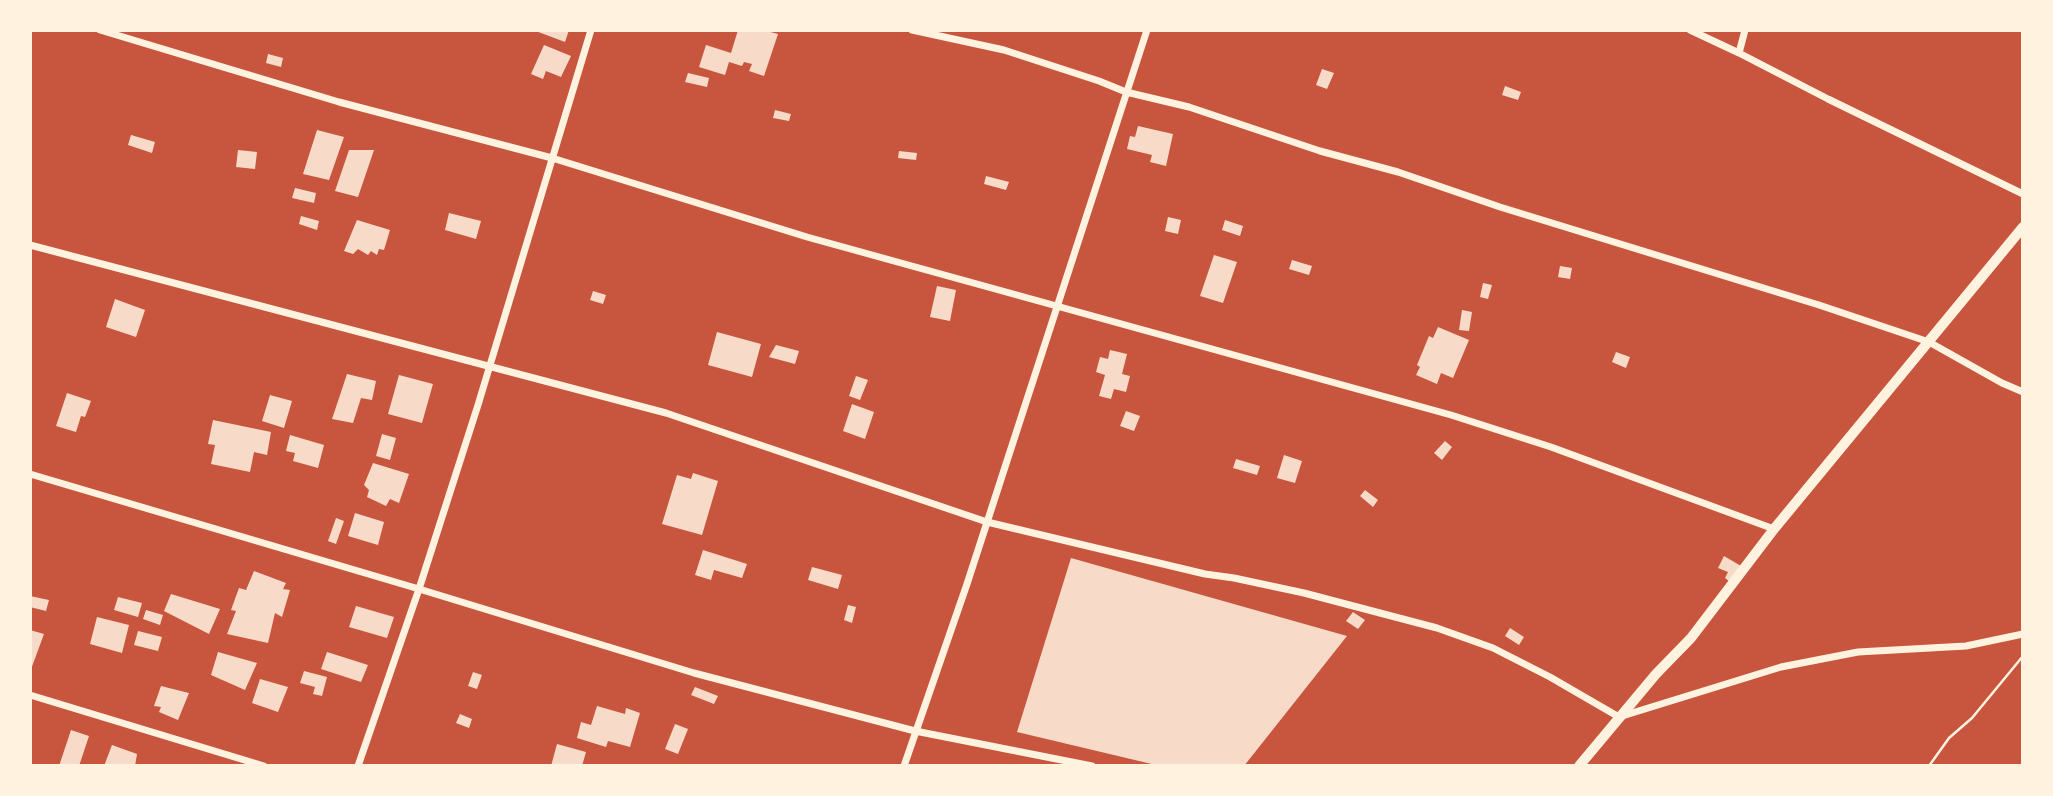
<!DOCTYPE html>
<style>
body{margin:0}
#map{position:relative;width:2053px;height:796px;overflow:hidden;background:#c8553d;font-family:Poppins,sans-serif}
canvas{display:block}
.frame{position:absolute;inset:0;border:32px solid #fff3e0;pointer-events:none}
</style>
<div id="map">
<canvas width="2053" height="796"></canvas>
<div class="frame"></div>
</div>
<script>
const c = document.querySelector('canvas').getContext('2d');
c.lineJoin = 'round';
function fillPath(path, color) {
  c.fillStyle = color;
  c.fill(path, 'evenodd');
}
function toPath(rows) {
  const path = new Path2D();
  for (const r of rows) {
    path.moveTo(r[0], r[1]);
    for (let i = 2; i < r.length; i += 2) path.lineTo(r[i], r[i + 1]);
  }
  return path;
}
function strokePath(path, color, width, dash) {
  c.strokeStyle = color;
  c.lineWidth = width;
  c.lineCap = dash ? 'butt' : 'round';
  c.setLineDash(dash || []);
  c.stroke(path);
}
const building = toPath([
 [533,30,569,30,565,42],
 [738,30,763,30,778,34,764,76,749,71,752,64,744,62,742,66,729,62,725,75,699,67,706,45,731,53],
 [544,45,571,56,561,77,546,71,543,79,531,74],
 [268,54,283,58,281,67,266,63],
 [1322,69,1334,73,1327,89,1316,85],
 [688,73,709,78,707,87,685,82],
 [1505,86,1521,92,1518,100,1502,95],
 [775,110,791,114,789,121,773,118],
 [1138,126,1173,134,1166,166,1150,162,1152,155,1127,149,1130,136,1135,137],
 [317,130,344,137,329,180,303,174],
 [131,135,155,142,152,153,128,145],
 [238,150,257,152,255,169,236,167],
 [349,150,374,150,358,197,335,191],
 [899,151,917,153,916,160,898,158],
 [986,176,1009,182,1006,190,984,184],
 [295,188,316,193,314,203,292,198],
 [449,213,481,221,476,239,445,230],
 [301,216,319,221,317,230,299,224],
 [1168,217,1181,220,1178,234,1165,231],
 [357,220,390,230,384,250,379,249,377,255,371,251,368,255,358,249,353,254,344,251],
 [1225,220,1243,226,1240,236,1222,230],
 [1214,255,1237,262,1223,303,1200,296],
 [1292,260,1312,266,1309,275,1289,269],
 [1560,266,1572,268,1570,279,1558,277],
 [1483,283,1492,285,1488,299,1480,297],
 [937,286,956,290,950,321,930,317],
 [593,291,606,295,603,304,590,300],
 [115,299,145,310,136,337,106,327],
 [1462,310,1472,312,1469,331,1459,330],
 [1438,327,1469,340,1453,378,1441,373,1437,384,1416,375,1420,367,1417,365,1429,336,1433,338],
 [717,332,761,344,752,377,708,365],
 [776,345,799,351,795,364,769,357],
 [1110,350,1127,354,1122,374,1130,376,1126,392,1114,389,1111,399,1099,396,1105,375,1096,372,1100,357,1108,359],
 [1616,352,1630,357,1626,368,1612,362],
 [347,374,376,381,372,400,361,398,353,423,332,419],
 [399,375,433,384,422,423,388,414],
 [856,376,868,380,860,400,849,396],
 [67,393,91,401,85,417,81,416,76,432,56,426],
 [270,395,292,401,284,428,262,421],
 [852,404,874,412,865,439,843,431],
 [1126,411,1140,416,1134,431,1120,426],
 [213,420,271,432,267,455,254,452,250,472,211,464,215,445,208,444],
 [382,434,396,438,390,460,376,456],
 [290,435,324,445,318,468,293,461,295,453,286,451],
 [1445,441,1452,447,1442,460,1434,453],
 [1284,455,1302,461,1295,483,1277,478],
 [1236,459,1260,466,1257,475,1233,468],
 [373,463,409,474,399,503,390,499,386,506,367,497,369,490,364,485],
 [693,473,718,481,702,535,662,524,677,475,691,479],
 [1365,490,1378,500,1373,507,1360,496],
 [355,513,384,522,378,545,348,536],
 [336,518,344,521,336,544,328,541],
 [703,550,747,564,742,578,714,570,711,580,695,575],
 [1724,556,1741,566,1730,582,1725,578,1728,572,1718,568],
 [1071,558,1347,636,1244,766,1160,766,1017,732],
 [812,567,842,575,838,589,808,580],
 [254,571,286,583,283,589,290,590,282,617,275,613,268,643,227,634,236,611,231,610,239,588,246,590],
 [171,594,220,609,209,634,164,611],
 [30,596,49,600,46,611,30,607],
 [118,597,142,603,138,617,114,610],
 [848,605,856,607,852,623,844,620],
 [356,606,394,617,387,638,349,627],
 [146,610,163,615,160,625,143,619],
 [1353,612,1365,620,1358,629,1346,621],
 [97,617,129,625,122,653,90,644],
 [1510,628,1524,637,1519,645,1505,636],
 [30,630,44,634,30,672],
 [138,631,162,637,158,651,134,645],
 [218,652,257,663,245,690,211,675],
 [327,652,368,665,361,682,321,669],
 [304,671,327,677,322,696,313,694,315,687,300,683],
 [473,672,482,675,477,689,468,686],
 [260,679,288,687,278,712,252,703],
 [161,686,189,693,178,720,159,712,161,707,154,706],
 [695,687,718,696,714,704,691,695],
 [597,706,625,714,626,708,640,713,630,747,608,741,606,747,577,738,581,722,591,725],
 [460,714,472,719,469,728,456,723],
 [675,724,688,729,678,754,665,749],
 [71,730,89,736,79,766,59,766],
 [557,744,586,752,582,766,551,766],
 [112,745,137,754,135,766,104,766]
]);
const path = toPath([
 [1929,766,1949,738,1972,718,2023,656]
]);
const minor = toPath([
 [100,30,339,102,552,158,807,237,1451,415,1551,447,1774,529],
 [912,30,1004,50,1099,81,1126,92,1189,107,1320,151,1398,172,1500,207,1819,305,1929,342,2002,383,2023,392],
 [1690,30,1739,53,1828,99,2023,194],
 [1739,53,1745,30],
 [30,245,666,413,987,522,1205,574,1234,578,1304,593,1437,628,1493,648,1550,677,1619,717,1781,667,1858,652,1966,646,2023,634],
 [30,474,419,589,694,673,915,731,1092,766],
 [30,695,264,766],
 [358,766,419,589,478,405,591,30],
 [904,766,967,584,1147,30]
]);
const tertiary = toPath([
 [1579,766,1656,674,1691,638,1774,529,2023,227]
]);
fillPath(building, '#f7dbc8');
strokePath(path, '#fff3e0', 2.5);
strokePath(minor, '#fff3e0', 7);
strokePath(tertiary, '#fff3e0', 10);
</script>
